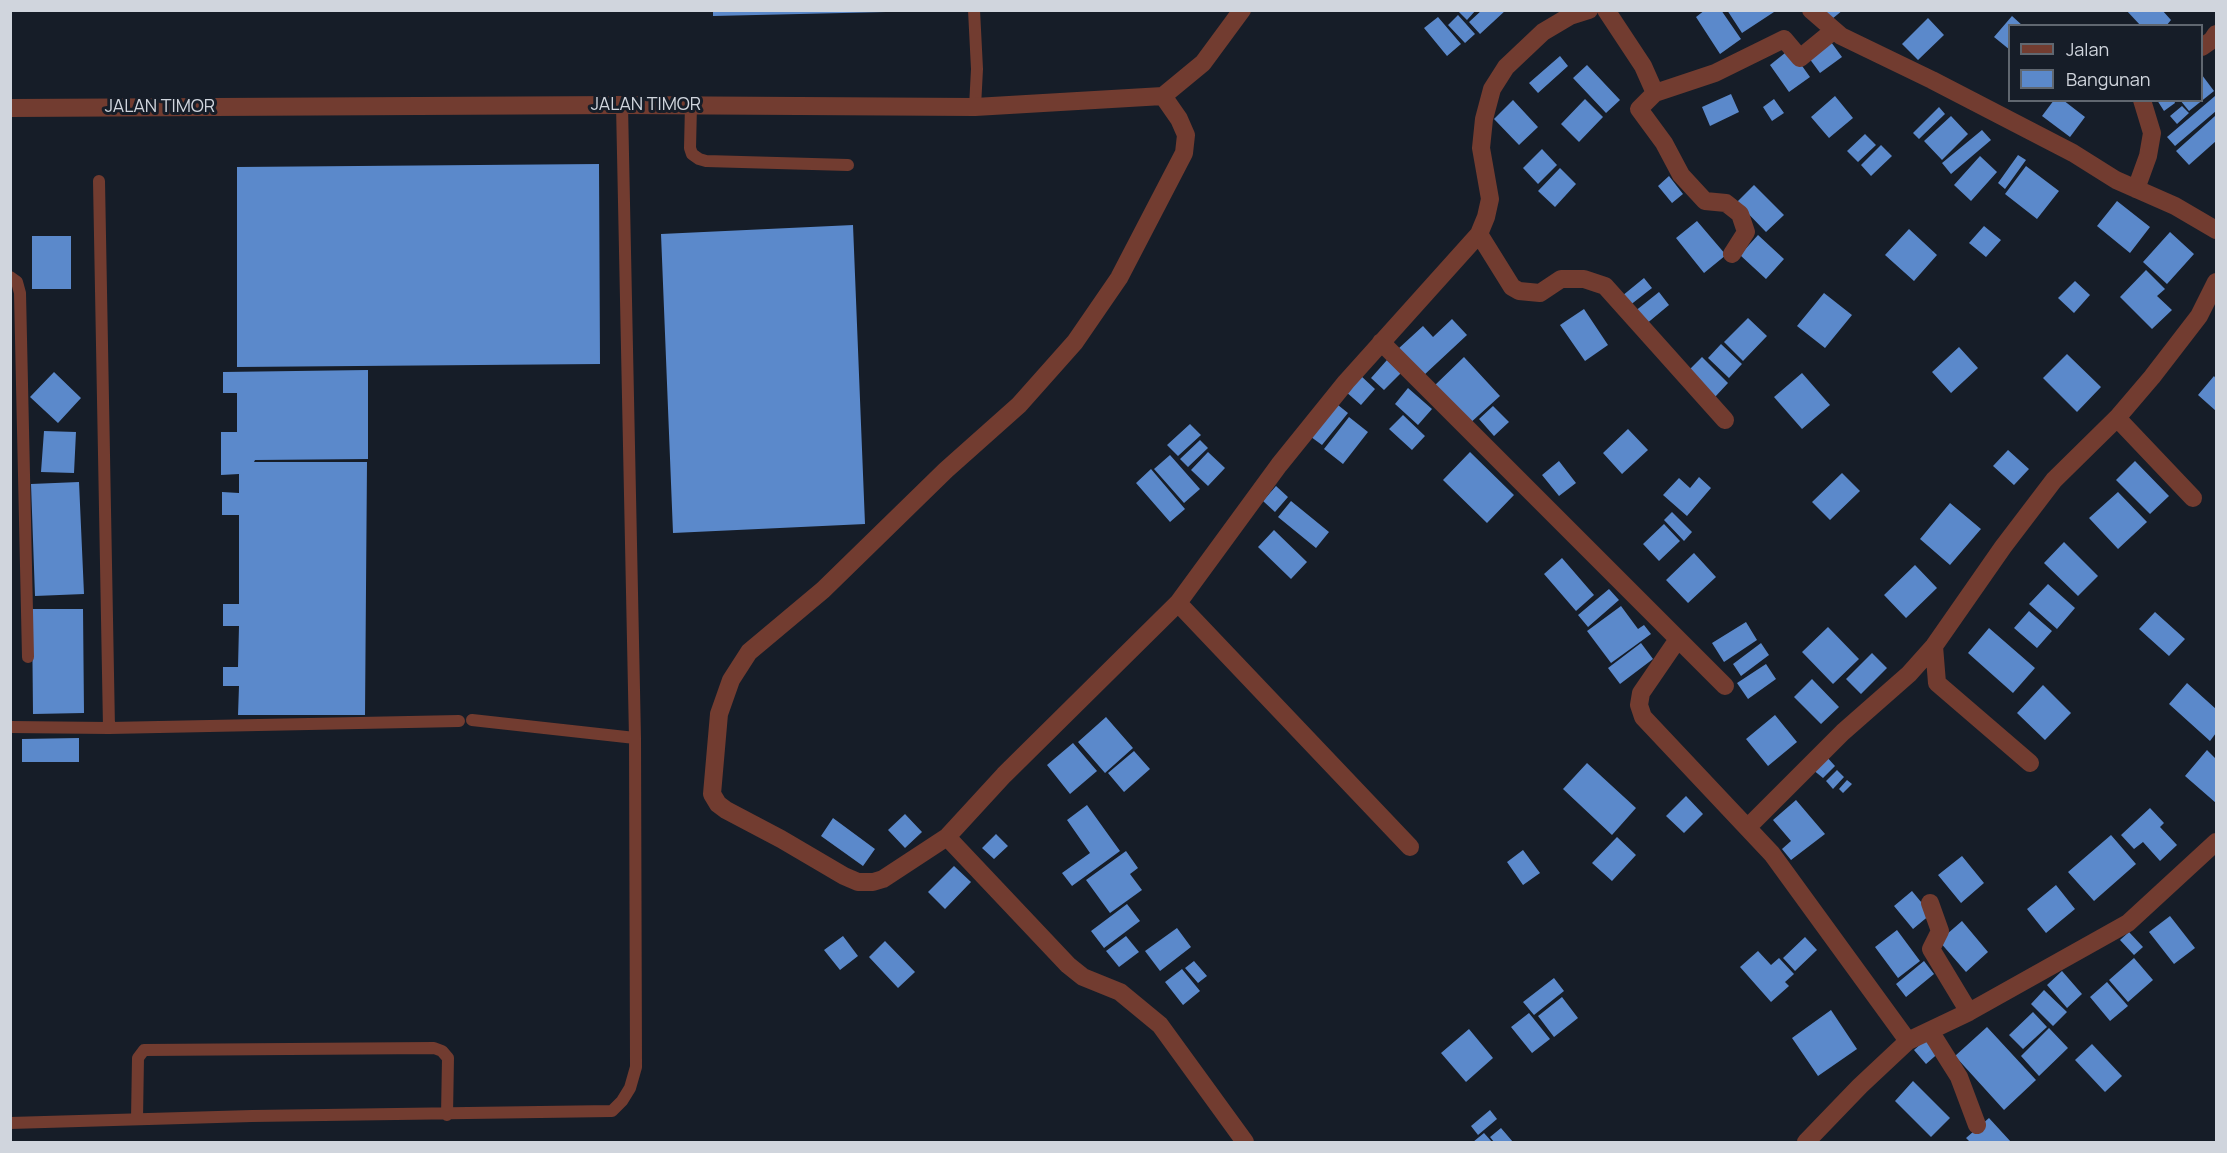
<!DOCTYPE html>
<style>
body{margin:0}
#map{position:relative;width:2227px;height:1153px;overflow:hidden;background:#161d28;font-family:Manrope,sans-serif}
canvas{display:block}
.frame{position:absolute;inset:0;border:12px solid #d0d5dd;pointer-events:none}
.legend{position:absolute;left:2008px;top:24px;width:195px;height:78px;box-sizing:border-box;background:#161d28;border:2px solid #606770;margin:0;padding:8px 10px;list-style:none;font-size:18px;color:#d0d5dd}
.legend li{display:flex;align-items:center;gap:12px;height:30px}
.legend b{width:30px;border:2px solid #606770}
</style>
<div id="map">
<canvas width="2227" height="1153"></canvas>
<div class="frame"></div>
<ul class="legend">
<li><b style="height:8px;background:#723c30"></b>Jalan</li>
<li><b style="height:16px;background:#5b89cb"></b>Bangunan</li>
</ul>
</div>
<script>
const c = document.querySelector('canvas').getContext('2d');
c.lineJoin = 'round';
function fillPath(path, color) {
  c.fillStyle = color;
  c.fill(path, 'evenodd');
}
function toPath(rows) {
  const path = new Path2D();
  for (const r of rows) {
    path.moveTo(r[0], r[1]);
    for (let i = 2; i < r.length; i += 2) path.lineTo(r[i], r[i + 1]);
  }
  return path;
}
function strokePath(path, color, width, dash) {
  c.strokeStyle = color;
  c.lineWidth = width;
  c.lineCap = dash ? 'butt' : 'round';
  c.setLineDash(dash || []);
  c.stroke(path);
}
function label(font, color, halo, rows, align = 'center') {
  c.font = font + ' Manrope,sans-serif';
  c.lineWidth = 6;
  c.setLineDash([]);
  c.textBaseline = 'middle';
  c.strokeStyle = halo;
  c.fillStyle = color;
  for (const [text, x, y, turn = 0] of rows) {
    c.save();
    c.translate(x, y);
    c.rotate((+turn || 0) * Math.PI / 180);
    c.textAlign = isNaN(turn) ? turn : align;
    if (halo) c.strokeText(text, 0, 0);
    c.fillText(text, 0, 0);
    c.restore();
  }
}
const building = toPath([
 [713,10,886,10,886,12,713,16],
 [1457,10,1476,10,1467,20],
 [1482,10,1506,10,1480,34,1469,22],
 [1705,10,1721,10,1741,39,1720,54,1696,17],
 [1727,10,1773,10,1774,12,1742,33],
 [1825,10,1843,10,1832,19],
 [2126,10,2162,10,2171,20,2166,26,2141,26],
 [1458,15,1475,34,1465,43,1448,25],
 [2012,16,2023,26,2010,26,2010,50,1994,37],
 [1438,17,1461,44,1447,56,1424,28],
 [1928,18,1944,35,1918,60,1902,44],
 [1831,42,1842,57,1820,73,1809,58],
 [1790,49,1810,77,1789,92,1770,65],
 [1560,56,1568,66,1538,93,1529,83],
 [1587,65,1620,100,1606,113,1573,78],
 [2202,75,2214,91,2189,111,2180,100,2202,100],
 [1731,94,1739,112,1710,126,1702,107],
 [1835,96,1853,118,1829,138,1811,117],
 [2215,96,2216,111,2175,146,2167,137],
 [1585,99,1603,117,1579,142,1561,124],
 [1774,99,1784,113,1772,121,1763,107],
 [1513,100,1538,127,1519,145,1494,119],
 [2054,100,2063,100,2085,117,2070,137,2042,116],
 [2157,100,2174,100,2175,103,2164,111],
 [2182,106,2189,113,2177,124,2170,116],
 [1939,107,1945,114,1919,139,1913,133],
 [1951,116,1968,134,1942,160,1924,141],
 [2215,116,2216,141,2189,165,2176,151],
 [1982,130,1991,140,1951,174,1942,163],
 [1865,134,1876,145,1858,162,1847,151],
 [1881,145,1892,156,1871,176,1861,165],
 [1542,149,1557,165,1538,184,1523,168],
 [2018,155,2026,160,2005,189,1998,183],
 [1980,156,1997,172,1971,201,1954,185],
 [599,164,600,364,237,367,237,167],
 [2026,166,2059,191,2037,219,2005,194],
 [1560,168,1576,184,1555,207,1538,191],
 [1669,176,1683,194,1672,203,1658,186],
 [1754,185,1784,215,1766,232,1737,202],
 [2117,201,2150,227,2130,253,2097,226],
 [1697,221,1726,255,1704,273,1676,238],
 [853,225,865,524,673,533,661,234],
 [1984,226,2001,240,1986,257,1969,243],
 [1909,229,1937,255,1914,281,1885,255],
 [2170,232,2194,254,2167,284,2143,262],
 [1758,235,1784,259,1766,279,1740,255],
 [32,236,71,236,71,289,32,289],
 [2146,270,2165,289,2157,296,2172,310,2152,329,2120,297],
 [1644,278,1652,288,1629,306,1622,296],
 [2075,281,2090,295,2074,313,2058,298],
 [1659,292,1669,305,1645,325,1634,312],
 [1824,293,1852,315,1825,348,1797,326],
 [1584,309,1608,345,1585,361,1560,325],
 [1748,318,1767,336,1743,361,1724,342],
 [1452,319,1467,335,1423,376,1398,349,1423,326,1433,337],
 [1721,344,1742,364,1729,378,1708,358],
 [1959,347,1978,368,1951,393,1932,372],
 [2067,354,2101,387,2077,412,2043,378],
 [1464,357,1500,396,1468,425,1433,387],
 [1702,357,1728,383,1715,397,1688,371],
 [1387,360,1401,373,1384,390,1371,378],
 [368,370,368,459,255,460,254,462,367,462,365,715,238,715,239,686,223,686,223,667,238,667,239,626,223,626,223,604,239,604,239,515,222,515,222,492,239,493,239,474,221,475,221,432,237,432,237,393,223,393,223,372],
 [54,372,81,398,58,423,30,397],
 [1802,373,1830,405,1802,429,1774,397],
 [1360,375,1375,389,1361,405,1345,391],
 [2214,376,2216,379,2216,411,2198,395],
 [1408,388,1432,409,1418,425,1395,404],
 [1333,401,1348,413,1322,445,1307,434],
 [1493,406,1509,422,1494,436,1479,419],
 [1403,415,1425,436,1412,450,1389,429],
 [1349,417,1368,432,1343,464,1324,449],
 [1190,424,1201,435,1178,456,1167,445],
 [1628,429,1648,450,1622,474,1603,453],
 [44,431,76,432,74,473,41,472],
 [1200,440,1208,448,1188,467,1180,459],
 [2008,450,2029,469,2014,485,1993,466],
 [1208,452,1225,468,1208,486,1191,470],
 [1470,452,1514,495,1487,523,1443,480],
 [1170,455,1200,489,1184,503,1154,469],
 [1559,461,1576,483,1559,496,1542,475],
 [2135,461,2169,496,2150,514,2116,480],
 [1151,469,1185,509,1170,522,1136,483],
 [1842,473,1860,491,1830,520,1812,502],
 [1699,477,1711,488,1687,516,1663,495,1679,478,1690,488],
 [79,482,84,594,35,596,31,484],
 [1276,486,1288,497,1275,512,1263,501],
 [2118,492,2147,522,2118,549,2089,518],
 [1291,501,1329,532,1316,548,1278,517],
 [1950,503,1981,529,1950,565,1920,539],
 [1672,512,1692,532,1684,541,1664,520],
 [1664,524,1680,541,1659,561,1643,544],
 [1274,530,1307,562,1291,579,1258,547],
 [2064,542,2098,576,2078,596,2044,563],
 [1694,553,1716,577,1688,603,1666,580],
 [1562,558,1594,595,1576,611,1544,574],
 [1915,565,1937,588,1906,618,1884,595],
 [2048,584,2075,608,2057,629,2029,604],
 [1609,589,1619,600,1588,627,1578,615],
 [1621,606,1638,629,1644,625,1651,634,1611,663,1587,631],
 [32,609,83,609,84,713,33,714],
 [2029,611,2052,631,2037,648,2014,628],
 [2155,612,2185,639,2169,656,2139,629],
 [1746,622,1757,640,1724,662,1712,643],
 [1828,627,1859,659,1833,684,1802,652],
 [1989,628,2035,668,2013,693,1968,653],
 [1641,643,1653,659,1620,684,1608,668],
 [1761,643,1769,655,1741,676,1733,664],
 [1872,653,1887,668,1861,694,1846,679],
 [1766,664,1776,679,1748,699,1737,683],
 [1812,679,1839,707,1821,724,1794,697],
 [2187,683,2216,709,2216,733,2210,741,2169,704],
 [2043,685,2071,713,2045,740,2017,713],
 [1775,715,1797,742,1768,766,1746,739],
 [1106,717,1133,748,1105,773,1078,742],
 [79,738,79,762,22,762,22,739],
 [1073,743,1097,771,1070,794,1047,765],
 [2207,750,2216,759,2216,803,2185,776],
 [1134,751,1150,769,1124,792,1108,773],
 [1825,755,1835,766,1823,778,1812,769],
 [1587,763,1636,808,1612,835,1563,789],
 [1837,770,1844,777,1833,789,1826,781],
 [1847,780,1852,784,1843,793,1839,789],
 [1686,796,1703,814,1684,833,1666,816],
 [1796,800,1825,834,1791,860,1782,849,1791,841,1773,820],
 [1087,805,1120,851,1072,886,1062,873,1090,853,1067,820],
 [2150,808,2164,823,2160,827,2177,845,2160,861,2143,842,2134,849,2121,835],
 [905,814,922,832,905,848,888,830],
 [833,818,875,849,863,866,821,836],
 [996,834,1008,846,994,859,982,848],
 [2111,835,2136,864,2094,901,2068,872],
 [1617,837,1636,855,1612,881,1592,863],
 [1523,850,1540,873,1523,885,1507,862],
 [1126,851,1138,868,1130,874,1142,890,1110,913,1086,880],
 [1962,856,1984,883,1961,903,1938,875],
 [954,866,971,882,945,909,928,892],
 [2056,885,2075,909,2046,933,2027,909],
 [1912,891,1931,914,1913,929,1894,906],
 [1127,904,1140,921,1104,948,1091,931],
 [2170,916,2195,948,2174,964,2149,932],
 [1962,921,1988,952,1966,972,1939,941],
 [1177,928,1191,947,1160,971,1145,951],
 [1897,930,1920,961,1898,978,1875,947],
 [2129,932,2143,947,2134,955,2120,940],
 [843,936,858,956,840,970,824,950],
 [1126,936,1139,952,1119,967,1106,951],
 [1805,937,1817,950,1795,971,1783,958],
 [885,941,915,972,898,988,869,957],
 [1758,951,1771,965,1779,958,1794,974,1785,982,1789,986,1771,1002,1740,967],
 [2134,958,2153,980,2128,1002,2109,980],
 [1194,961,1207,976,1198,983,1185,968],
 [1924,961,1934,974,1906,997,1896,984],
 [1182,969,1200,991,1183,1005,1165,982],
 [2062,971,2082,994,2067,1008,2047,985],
 [1554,978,1564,991,1534,1015,1523,1002],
 [2107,982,2128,1006,2110,1021,2090,997],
 [2044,990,2067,1012,2053,1026,2031,1004],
 [1562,997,1578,1018,1554,1037,1538,1016],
 [1831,1010,1857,1049,1818,1076,1792,1038],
 [2033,1012,2047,1027,2023,1049,2009,1035],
 [1529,1013,1550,1039,1532,1053,1511,1027],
 [1987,1027,2036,1080,2004,1110,1955,1056],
 [2049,1028,2068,1048,2039,1076,2021,1056],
 [1469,1029,1493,1058,1466,1082,1441,1053],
 [1930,1036,1942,1050,1926,1064,1914,1050],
 [2092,1044,2122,1076,2105,1092,2075,1060],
 [1913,1081,1950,1118,1931,1137,1895,1101],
 [1490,1110,1497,1119,1478,1135,1471,1126],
 [1989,1118,2011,1142,1970,1142,1966,1138],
 [1501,1128,1513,1142,1494,1142,1490,1137],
 [1484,1133,1492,1142,1473,1142]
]);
const lane = toPath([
 [974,10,977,69,975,107],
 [691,105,690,148,692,154,699,159,706,161,848,165],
 [99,181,109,728],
 [10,277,17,282,20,293,28,657],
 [472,720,635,738],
 [10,727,109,728,459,721],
 [137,1119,138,1058,144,1050,434,1048,442,1051,448,1058,447,1115],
 [10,1123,252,1116,612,1111,622,1101,630,1088,636,1067,635,738,622,105]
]);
const street = toPath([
 [1606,10,1643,66,1655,93,1639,109,1664,143,1681,175,1705,201,1726,203,1740,214,1746,232,1732,254],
 [1811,10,1841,36,1932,80,2073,153,2116,180,2175,206,2216,230],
 [2202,47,2212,40,2216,34],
 [1655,93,1715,73,1784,39,1800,58,1833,31],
 [1163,96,1179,119,1186,135,1184,153,1119,278,1075,342,1019,405,946,470,823,590,749,652,731,680,719,714,712,794,718,804,726,810,781,839,844,876,858,882,873,882,883,879,947,837,1004,775,1178,603,1279,465,1346,382,1479,234,1486,217,1490,199,1481,148,1484,119,1492,89,1506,67,1543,32,1570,16,1589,10],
 [10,108,622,105,975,107,1163,96,1203,63,1242,10],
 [2136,189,2148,156,2152,133,2142,100],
 [1479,234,1512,287,1519,291,1540,293,1561,279,1584,279,1605,286,1725,420],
 [1381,342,1725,686],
 [2117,418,2193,498],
 [1178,603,1410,847],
 [1678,639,1641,693,1639,705,1643,717,1772,854,1908,1041],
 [1934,646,1937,683,2030,763],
 [1748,827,1843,732,1909,674,1934,646,2003,547,2054,480,2117,418,2152,377,2199,316,2216,282],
 [947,837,1068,965,1083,977,1120,992,1160,1025,1245,1142],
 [1930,903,1940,931,1931,949,1969,1012],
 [1930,1031,1959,1077,1977,1125],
 [1806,1142,1860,1086,1908,1041,1969,1012,2128,923,2216,842]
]);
const streetNames = [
 ["JALAN TIMOR",646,105],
 ["JALAN TIMOR",160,107]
];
fillPath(building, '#5b89cb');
strokePath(lane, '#723c30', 12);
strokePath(street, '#723c30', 18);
label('18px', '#d0d5dd', '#161d28', streetNames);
</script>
